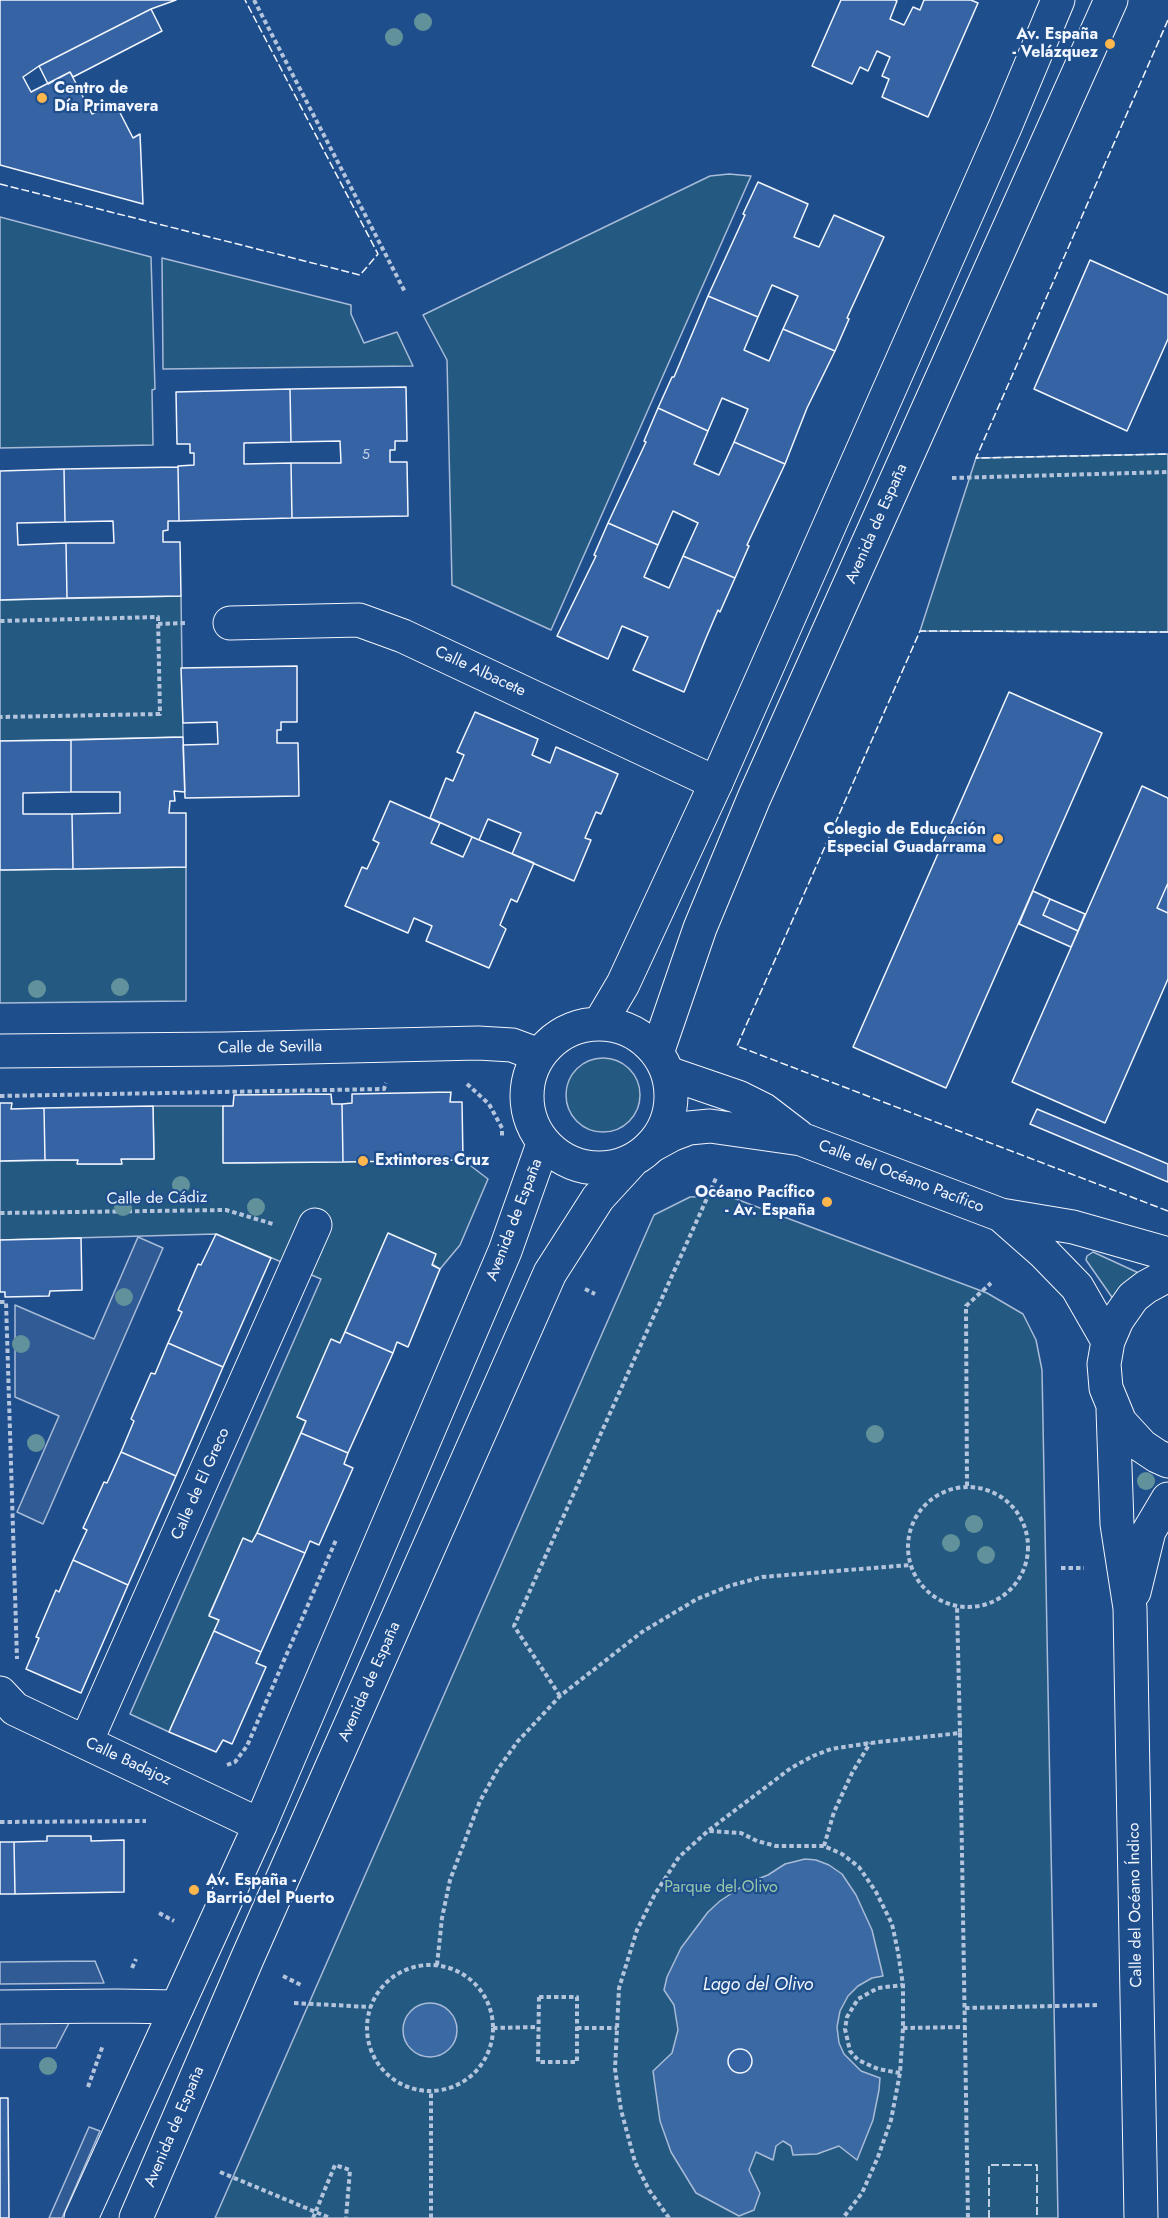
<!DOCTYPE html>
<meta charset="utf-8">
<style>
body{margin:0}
canvas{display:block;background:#1f4e8c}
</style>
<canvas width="1168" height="2218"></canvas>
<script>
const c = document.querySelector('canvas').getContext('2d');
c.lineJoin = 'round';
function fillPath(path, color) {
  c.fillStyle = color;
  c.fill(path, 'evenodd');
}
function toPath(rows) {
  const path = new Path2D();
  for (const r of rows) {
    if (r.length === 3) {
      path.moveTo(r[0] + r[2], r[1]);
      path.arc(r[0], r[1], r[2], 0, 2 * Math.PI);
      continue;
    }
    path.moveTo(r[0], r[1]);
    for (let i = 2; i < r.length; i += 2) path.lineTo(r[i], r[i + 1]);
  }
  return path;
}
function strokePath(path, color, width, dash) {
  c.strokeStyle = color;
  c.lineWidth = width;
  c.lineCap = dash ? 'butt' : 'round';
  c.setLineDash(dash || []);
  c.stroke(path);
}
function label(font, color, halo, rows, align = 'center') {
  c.font = font + ' Jost,sans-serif';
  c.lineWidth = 4.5;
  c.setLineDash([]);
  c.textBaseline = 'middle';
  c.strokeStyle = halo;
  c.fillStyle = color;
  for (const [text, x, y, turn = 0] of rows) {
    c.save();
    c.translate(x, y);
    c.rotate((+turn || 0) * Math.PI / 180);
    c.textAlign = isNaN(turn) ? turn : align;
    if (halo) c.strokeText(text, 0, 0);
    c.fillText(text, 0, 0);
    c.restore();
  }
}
const green = toPath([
 [729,174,751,176,551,630,452,585,447,360,423,315,710,176,729,174],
 [0,217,151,257,155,389,152,390,153,445,0,448,0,217],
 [162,258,351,305,351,314,364,343,397,332,413,366,163,369,162,258],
 [1168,454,1168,632,920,631,976,458,1168,454],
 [181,596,183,737,0,741,0,600,181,596],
 [186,867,186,1001,0,1003,0,870,186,867],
 [603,1095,37],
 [153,1106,223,1106,224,1163,463,1160,488,1179,460,1245,440,1269,388,1234,340,1343,297,1417,306,1421,257,1533,252,1542,243,1539,209,1615,219,1620,169,1732,130,1714,321,1279,216,1234,0,1240,0,1161,78,1160,78,1164,121,1164,121,1159,154,1159,153,1106],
 [728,1196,987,1293,1023,1314,1036,1340,1042,1370,1058,2218,215,2218,654,1215,690,1197,728,1196],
 [1093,1252,1143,1275,1116,1303,1086,1260,1087,1256,1093,1252]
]);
const parking = toPath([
 [138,1237,163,1248,43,1524,17,1512,59,1416,15,1397,15,1305,94,1339,138,1237],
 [95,1961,104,1983,0,1984,0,1962,95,1961],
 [71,2019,56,2048,0,2048,0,2020,71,2019],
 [89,2127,100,2131,62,2218,49,2218,89,2127]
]);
const water = toPath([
 [805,1859,816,1860,829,1865,842,1874,856,1895,872,1930,883,1976,872,1978,858,1986,848,1996,840,2011,837,2027,839,2043,844,2054,861,2071,880,2078,879,2090,873,2120,857,2160,839,2146,817,2154,793,2155,791,2146,783,2141,776,2146,773,2160,756,2152,749,2170,760,2193,754,2210,739,2216,696,2193,671,2152,660,2121,653,2071,672,2053,678,2030,674,2005,664,1990,667,1977,681,1948,708,1912,720,1901,747,1883,768,1875,785,1864,805,1859],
 [430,2030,27]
]);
const building = toPath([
 [0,0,176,0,151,9,39,66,23,77,31,92,70,72,92,114,115,103,133,138,140,134,143,204,0,165,0,0],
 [841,0,895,0,897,1,890,19,904,25,913,7,920,10,924,0,971,0,978,3,928,117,882,97,889,79,882,76,890,57,877,51,868,71,860,67,852,84,812,66,841,0],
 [151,9,162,31,73,77,70,72,48,84,39,66,151,9],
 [758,182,808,204,794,237,819,247,834,215,884,237,847,318,849,319,835,351,783,329,798,296,772,285,758,317,708,296,745,215,743,214,758,182],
 [1090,260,1168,295,1168,339,1127,431,1034,389,1090,260],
 [708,296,758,317,744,350,769,361,783,329,835,351,807,408,785,464,734,442,748,409,722,398,708,431,658,408,672,377,674,377,708,296],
 [406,387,407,441,395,441,395,450,390,450,390,462,407,462,408,516,292,518,291,463,341,463,340,441,291,442,290,389,406,387],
 [290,389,291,442,244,443,244,464,291,463,292,518,179,521,178,466,194,465,194,453,190,453,190,444,177,444,176,392,290,389],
 [658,408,708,431,694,464,719,475,734,442,785,464,747,545,749,546,735,578,683,556,698,523,673,511,658,545,608,523,646,442,644,441,658,408],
 [178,467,179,521,168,521,168,530,163,531,163,542,180,542,181,596,67,598,66,543,114,543,113,521,65,522,64,469,178,467],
 [64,469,65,522,17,523,18,545,66,543,67,598,0,600,0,471,64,469],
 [608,523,658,545,644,577,669,588,683,556,735,578,720,612,718,610,706,638,684,692,633,670,648,637,622,626,608,659,557,636,596,556,594,555,608,523],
 [297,666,297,722,281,722,281,730,277,730,277,743,298,743,299,796,185,798,183,745,218,744,217,722,183,723,181,668,297,666],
 [1009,692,1102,733,946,1088,853,1047,1009,692],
 [475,712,538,739,532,755,550,763,556,747,618,774,601,814,596,812,591,824,585,838,591,840,574,881,512,854,521,833,488,819,479,840,430,818,446,778,453,781,464,755,457,752,475,712],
 [183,737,185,792,174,791,175,801,170,801,169,813,186,813,186,867,73,869,72,814,120,813,120,792,71,792,71,740,183,737],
 [71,740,71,792,23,793,23,814,72,814,73,869,0,870,0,741,71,740],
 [1142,786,1168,798,1168,883,1157,908,1168,913,1168,979,1105,1123,1012,1082,1142,786],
 [390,801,440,823,431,843,463,857,472,837,534,863,517,902,511,899,505,913,500,925,506,929,489,968,426,941,432,926,414,918,408,933,345,906,362,867,367,869,379,843,373,840,390,801],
 [1168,883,1168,913,1157,908,1168,883],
 [1033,891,1050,899,1043,915,1078,931,1071,947,1019,924,1033,891],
 [1050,899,1085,914,1078,931,1043,915,1050,899],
 [451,1092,450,1102,462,1102,463,1160,343,1162,342,1104,352,1103,352,1094,451,1092],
 [331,1094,332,1104,342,1104,343,1162,223,1163,223,1106,233,1106,234,1095,331,1094],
 [0,1103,12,1103,11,1109,44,1108,45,1160,0,1161,0,1103],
 [153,1106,154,1159,121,1159,122,1164,77,1164,78,1160,45,1160,44,1108,153,1106],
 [1037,1109,1168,1164,1168,1182,1030,1124,1037,1109],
 [388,1233,436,1254,432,1265,440,1269,408,1347,397,1342,393,1353,345,1332,388,1233],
 [216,1234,271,1258,223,1367,168,1343,182,1312,178,1310,198,1264,201,1265,216,1234],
 [81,1238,82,1290,50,1291,49,1296,5,1297,5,1292,0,1292,0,1240,81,1238],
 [345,1332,393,1353,348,1453,301,1433,306,1421,297,1417,331,1339,340,1343,345,1332],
 [168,1343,223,1367,176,1476,121,1452,134,1421,131,1419,151,1373,155,1374,168,1343],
 [301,1433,348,1453,344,1464,353,1468,319,1545,310,1541,305,1553,257,1533,301,1433],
 [121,1452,176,1476,128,1585,73,1560,87,1530,83,1528,104,1482,107,1483,121,1452],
 [257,1533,305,1553,261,1652,214,1631,219,1620,209,1616,243,1538,252,1542,257,1533],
 [73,1560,128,1585,81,1693,26,1669,39,1638,36,1637,56,1590,59,1592,73,1560],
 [214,1631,261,1652,256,1663,266,1667,232,1744,223,1740,216,1752,169,1732,214,1631],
 [47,1836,91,1836,91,1841,124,1840,124,1892,15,1894,14,1842,47,1841,47,1836],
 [0,1842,14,1842,15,1894,0,1894,0,1842],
 [740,2061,12],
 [0,2098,8,2098,9,2218,0,2218,0,2098]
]);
const path = toPath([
 [254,0,405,292],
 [952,478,1168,472],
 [0,621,158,617,160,714,0,717],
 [158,624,185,623],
 [467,1084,489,1104,502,1128,502,1138],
 [0,1096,384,1089,386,1083],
 [0,1213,226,1210,273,1224],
 [585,1289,595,1294],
 [0,1302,6,1302,17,1659],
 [967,1486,966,1306,991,1283],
 [968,1547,60],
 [1061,1568,1084,1568],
 [560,1696,514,1626,717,1176],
 [960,1733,968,2218],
 [227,1765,235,1762,247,1746,336,1540],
 [0,1822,146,1821],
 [709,1830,791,1768,813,1756,831,1749,870,1743,960,1733,957,1606],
 [824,1846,834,1812,852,1773,870,1743],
 [159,1913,174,1921],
 [437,1965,442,1918,450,1880,480,1801,498,1769,518,1741,560,1696,642,1632,697,1599,729,1586,762,1577,910,1565],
 [430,2028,63],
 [132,1968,136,1959],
 [283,1976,301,1985],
 [539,1997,577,1997,577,2062,538,2062,539,1997],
 [294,2003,370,2007],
 [965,2008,1099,2005],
 [493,2028,538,2027],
 [577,2028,617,2028],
 [903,2028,966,2027],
 [900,2073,878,2069,858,2060,850,2051,845,2029,847,2017,858,1999,878,1988,903,1985],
 [88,2087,103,2045],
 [220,2172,330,2218],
 [313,2218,335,2165,350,2170,346,2218],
 [431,2218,431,2091],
 [669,2218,649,2190,635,2162,621,2110,615,2069,619,1988,637,1930,655,1894,679,1857,708,1831,741,1833,757,1841,776,1846,824,1846,842,1854,859,1867,876,1892,892,1924,898,1952,903,1985,903,2028,900,2073,891,2120,878,2157,862,2193,843,2218]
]);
const street = toPath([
 [230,623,359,620,403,636,716,783],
 [0,1051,223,1049,478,1043,512,1045,539,1055],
 [668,1073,738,1097,764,1110,798,1136],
 [651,1146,673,1134,689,1128,710,1126,801,1139,1001,1215,1073,1227,1168,1254],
 [1001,1215,1043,1252,1077,1287,1108,1341],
 [1168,1275,1146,1287,1133,1297,1117,1320,1108,1341,1104,1364,1106,1388,1120,1422,1142,1446,1157,1456,1168,1461],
 [1113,1410,1117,1524,1130,1608,1141,2218],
 [1134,1592,1149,1531,1168,1499],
 [0,1693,15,1709,260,1825],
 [86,1742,315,1225],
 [0,2007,118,2006,177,2007]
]);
const secondary = toPath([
 [600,1023,623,984,716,783,1005,127,1058,0],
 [599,1096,72],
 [657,1053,700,928,754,798,1111,0],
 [81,2218,260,1825,505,1251,543,1144],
 [136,2218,247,1959,550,1273,598,1198,631,1162]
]);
const fence = toPath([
 [1168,20,976,458,1168,454],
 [0,184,360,275,378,254,245,0],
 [1168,632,920,631,737,1046,1168,1211],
 [989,2218,989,2165,1037,2165,1037,2218]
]);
const trees = [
 [423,22],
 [394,37],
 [120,987],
 [37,989],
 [181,1185],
 [123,1207],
 [256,1207],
 [124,1297],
 [21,1344],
 [875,1434],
 [36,1443],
 [1146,1481],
 [974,1524],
 [951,1543],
 [986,1555],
 [48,2066]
];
const markers = [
 [1110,44,6,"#ffb74d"],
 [42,98,6,"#ffb74d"],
 [998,839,6,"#ffb74d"],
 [363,1161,6,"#ffb74d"],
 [827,1202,6,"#ffb74d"],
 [194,1890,6,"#ffb74d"]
];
const numberNames = [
 ["5",366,456]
];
const poiNames = [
 ["Av. España",1098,35],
 ["- Velázquez",1098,53],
 ["Centro de",54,89,"left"],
 ["Día Primavera",54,107,"left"],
 ["Colegio de Educación",986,830],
 ["Especial Guadarrama",986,848],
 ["Extintores Cruz",375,1161,"left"],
 ["Océano Pacífico",815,1193],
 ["- Av. España",815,1211],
 ["Av. España -",206,1881,"left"],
 ["Barrio del Puerto",206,1899,"left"]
];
const streetNames = [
 ["Avenida de España",877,524,-66],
 ["Calle Albacete",480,672,25],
 ["Calle de Sevilla",270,1048,-1],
 ["Calle del Océano Pacífico",901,1177,21],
 ["Calle de Cádiz",157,1199,-1],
 ["Avenida de España",515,1220,-69],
 ["Calle de El Greco",201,1484,-66],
 ["Avenida de España",370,1682,-66],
 ["Calle Badajoz",128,1762,25],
 ["Calle del Océano Índico",1136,1905,-91],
 ["Avenida de España",175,2127,-67]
];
const parkNames = [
 ["Parque del Olivo",721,1888]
];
const waterNames = [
 ["Lago del Olivo",758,1986]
];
fillPath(green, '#245a82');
strokePath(green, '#a8bbd7', 1.5);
fillPath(parking, '#305b95');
strokePath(parking, '#a8bbd7', 1.5);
fillPath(water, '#3b69a3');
strokePath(water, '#a8bbd7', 1.5);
fillPath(building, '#3563a3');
strokePath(building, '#f2f6ff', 1.5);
strokePath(street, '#f2f6ff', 35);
strokePath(secondary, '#f2f6ff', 35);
strokePath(path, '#b3c4dc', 4, [4.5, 3]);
strokePath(street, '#1f4e8c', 33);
strokePath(secondary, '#1f4e8c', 33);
strokePath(fence, '#f2f6ff', 1.5, [8, 3]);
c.fillStyle = '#61919a';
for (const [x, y] of trees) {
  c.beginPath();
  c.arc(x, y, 9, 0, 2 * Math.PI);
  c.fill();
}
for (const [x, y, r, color] of markers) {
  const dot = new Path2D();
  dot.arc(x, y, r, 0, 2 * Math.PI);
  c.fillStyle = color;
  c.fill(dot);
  strokePath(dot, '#1f4e8c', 2);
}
label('14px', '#c3d1e8', null, numberNames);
label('bold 16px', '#f2f6ff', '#1f4e8c', poiNames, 'right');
label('16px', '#f2f6ff', '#1f4e8c', streetNames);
label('16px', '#97c8a6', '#1f4e8c', parkNames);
label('italic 18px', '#f2f6ff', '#1f4e8c', waterNames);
</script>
